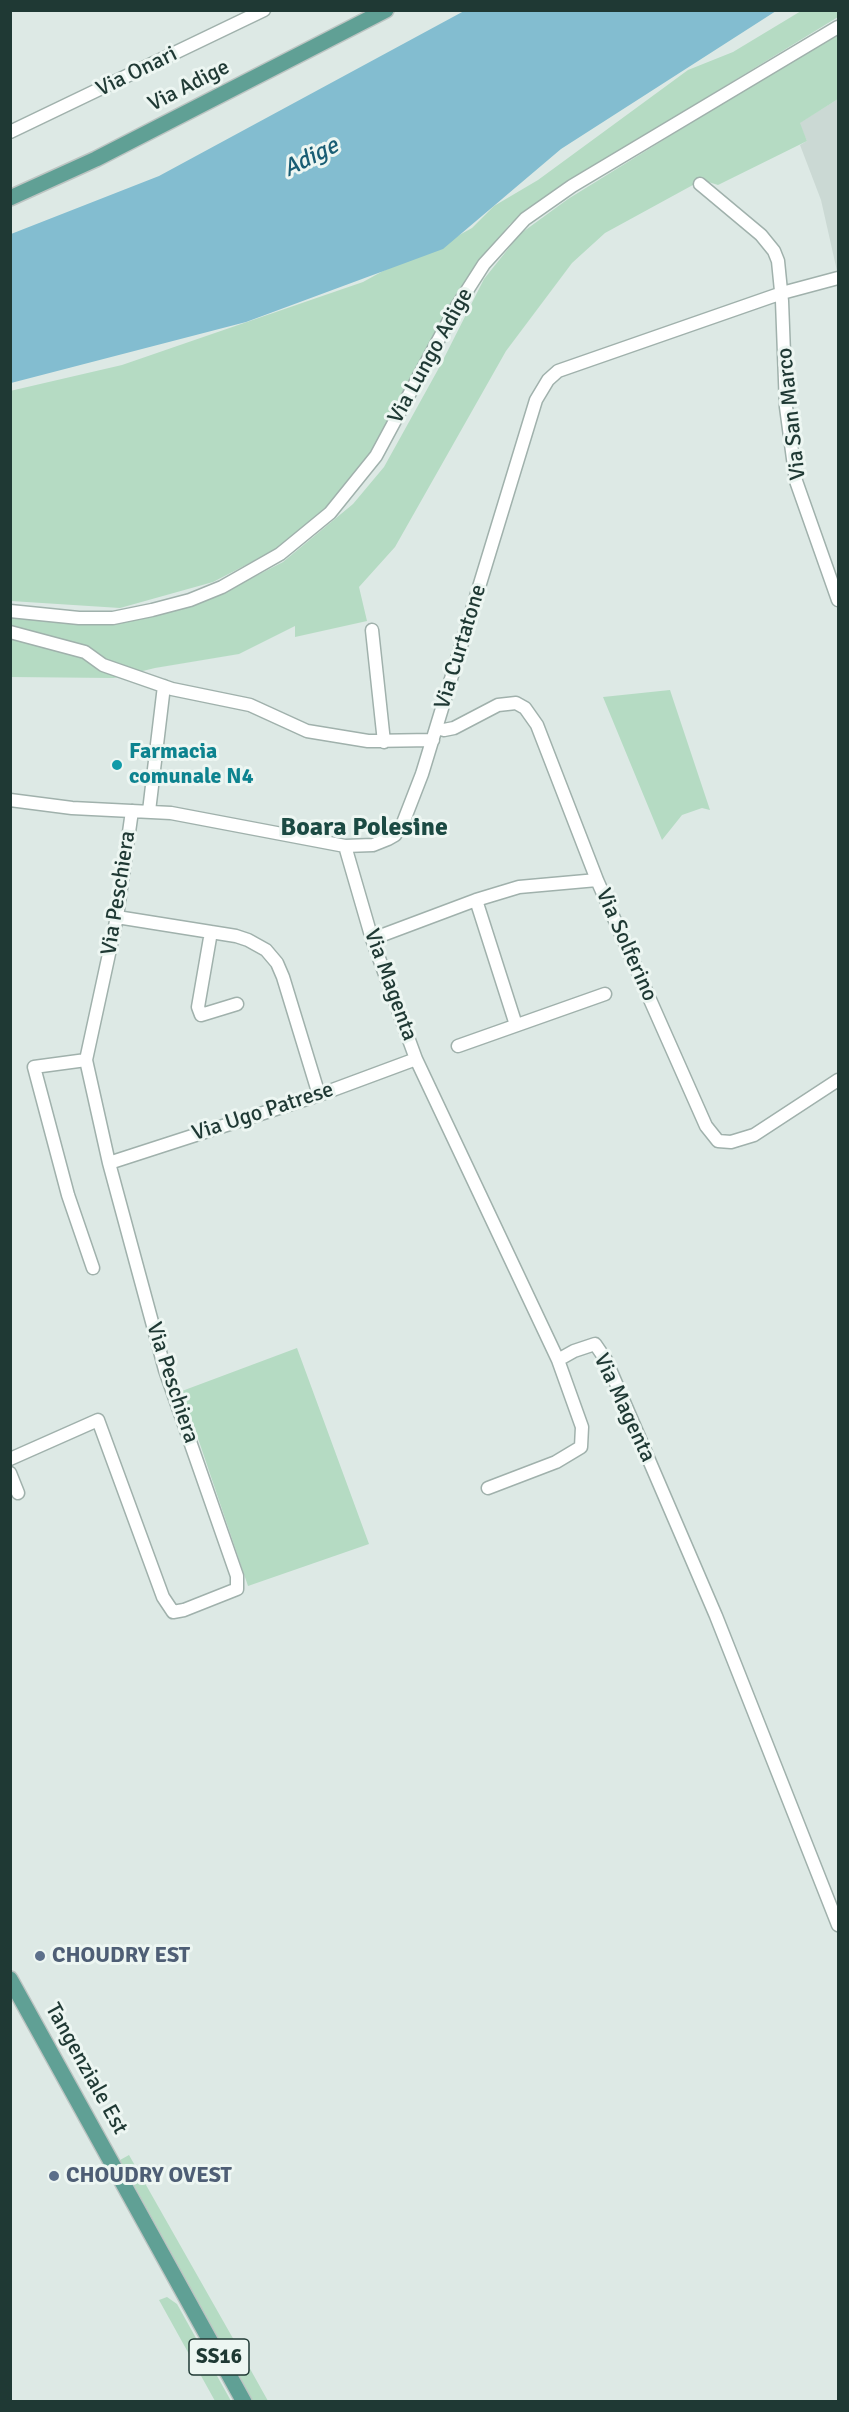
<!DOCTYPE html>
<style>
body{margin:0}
#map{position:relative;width:849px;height:2412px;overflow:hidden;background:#dde9e5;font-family:Signika,sans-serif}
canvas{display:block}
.frame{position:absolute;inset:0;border:12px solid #1f3934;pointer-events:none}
</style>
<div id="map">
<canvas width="849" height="2412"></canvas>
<div class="frame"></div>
</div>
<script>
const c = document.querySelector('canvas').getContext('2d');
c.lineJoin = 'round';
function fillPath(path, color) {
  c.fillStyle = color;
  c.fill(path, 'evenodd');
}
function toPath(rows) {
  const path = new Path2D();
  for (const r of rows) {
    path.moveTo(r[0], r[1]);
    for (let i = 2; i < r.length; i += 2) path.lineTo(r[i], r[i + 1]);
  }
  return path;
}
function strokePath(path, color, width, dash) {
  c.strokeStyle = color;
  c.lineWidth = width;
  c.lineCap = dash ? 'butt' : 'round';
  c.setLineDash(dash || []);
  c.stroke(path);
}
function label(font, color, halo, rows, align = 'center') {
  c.font = font + ' Signika,sans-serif';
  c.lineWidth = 6;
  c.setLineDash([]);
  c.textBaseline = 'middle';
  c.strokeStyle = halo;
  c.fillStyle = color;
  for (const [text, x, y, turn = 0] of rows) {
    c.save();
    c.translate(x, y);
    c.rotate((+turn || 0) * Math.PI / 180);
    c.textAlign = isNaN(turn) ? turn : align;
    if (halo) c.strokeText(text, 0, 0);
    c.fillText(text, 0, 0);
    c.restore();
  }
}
const built = toPath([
 [838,99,838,270,837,271,821,200,800,145,807,141,799,123]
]);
const green = toPath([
 [801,11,838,11,838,17,560,187,510,224,472,272,373,459,343,494,275,550,213,582,120,608,11,601,10,391,122,365,363,282,383,271,443,244,472,228,494,206,538,180,688,70,733,52],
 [838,32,838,99,800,123,807,141,718,185,702,180,605,233,572,263,506,351,395,547,359,587,367,621,295,637,295,626,239,654,155,668,114,678,11,677,10,614,122,622,217,596,283,562,353,504,384,467,440,366,484,279,520,234,568,199],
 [670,690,710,810,702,808,682,815,662,840,603,697],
 [297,1348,369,1544,248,1586,182,1391],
 [129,2155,239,2349,268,2401,253,2401,120,2160],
 [167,2297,177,2304,231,2401,215,2401,159,2300]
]);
const water = toPath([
 [464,11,776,11,561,149,443,249,246,322,11,383,11,234,159,176]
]);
const minor = toPath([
 [10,132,264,10],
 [700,184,761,235,774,251,778,261,782,301,786,407,796,481,838,600],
 [10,611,79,618,113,618,152,610,190,600,222,587,280,554,330,513,376,456,454,311,484,264,525,219,572,186,838,27],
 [372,630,384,742],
 [10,632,85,652,103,665,172,689,250,705,307,731,368,741,433,740],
 [436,728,444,730,454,728,498,705,516,703,525,708,537,725,597,880,706,1126,718,1141,731,1142,754,1135,838,1080],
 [10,800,72,808,171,813,345,846,373,845,388,839,395,835,403,823,422,774,536,400,548,380,558,371,782,293,838,278],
 [149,811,164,686],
 [345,846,372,939,416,1059,558,1360,574,1351,595,1344,606,1360,716,1616,838,1925],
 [476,900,516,1025],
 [117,917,236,936,248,940,266,950,277,963,283,977,319,1095],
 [211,932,198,1007,201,1015,237,1004],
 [372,939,476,900,519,887,597,880],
 [458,1046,605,994],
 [86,1060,34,1067,68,1195,93,1268],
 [109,1163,319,1095,416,1059],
 [10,1459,98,1420,163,1597,173,1612,184,1610,237,1589,237,1576,165,1370,109,1163,86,1060,117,917,132,811],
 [10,1473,18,1493],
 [488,1488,556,1462,581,1447,582,1427,558,1360]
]);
const major = toPath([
 [10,198,96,159,386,10],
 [10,1979,244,2402]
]);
const markers = [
 [117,765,6,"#0f9aa8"],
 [40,1956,6,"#5c6f8a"],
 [54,2176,6,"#5c6f8a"]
];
const shields = [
 [219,2357,60]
];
const shieldNames = [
 ["SS16",219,2357]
];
const streetNames = [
 ["Via Onari",137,72,-26],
 ["Via Adige",189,86,-27],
 ["Via Lungo Adige",431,356,-61],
 ["Via San Marco",792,414,-96],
 ["Via Curtatone",461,647,-73],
 ["Via Peschiera",119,893,-81],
 ["Via Solferino",626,945,66],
 ["Via Magenta",390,985,70],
 ["Via Ugo Patrese",263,1112,-18],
 ["Via Peschiera",172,1383,72],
 ["Via Magenta",624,1408,65],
 ["Tangenziale Est",86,2069,61]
];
const cultureNames = [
 ["Farmacia",129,752],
 ["comunale N4",129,777]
];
const serviceNames = [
 ["CHOUDRY EST",52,1956],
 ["CHOUDRY OVEST",66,2176]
];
const waterNames = [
 ["Adige",311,158,-27]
];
const quarterNames = [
 ["Boara Polesine",364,828]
];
fillPath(built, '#cbd9d4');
fillPath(green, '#b5dbc3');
fillPath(water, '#83bdd0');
strokePath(minor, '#a0b1ac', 15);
strokePath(major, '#bcc4c2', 18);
strokePath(minor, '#fff', 12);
strokePath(major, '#60a095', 15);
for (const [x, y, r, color] of markers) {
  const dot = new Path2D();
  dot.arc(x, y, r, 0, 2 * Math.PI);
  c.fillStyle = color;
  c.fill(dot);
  strokePath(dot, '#edf6f2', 2);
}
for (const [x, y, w] of shields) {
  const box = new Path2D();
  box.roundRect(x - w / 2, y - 18, w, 36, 4.5);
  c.fillStyle = '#edf6f2';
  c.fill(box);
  strokePath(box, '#1f3934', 1.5);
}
label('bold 21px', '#1f3934', null, shieldNames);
label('22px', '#1f3934', '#edf6f2', streetNames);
label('bold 22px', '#0d838f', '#edf6f2', cultureNames, 'left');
label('bold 22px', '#4e5e75', '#edf6f2', serviceNames, 'left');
label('italic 24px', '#195d74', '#edf6f2', waterNames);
label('bold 26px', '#1b4a43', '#edf6f2', quarterNames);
</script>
